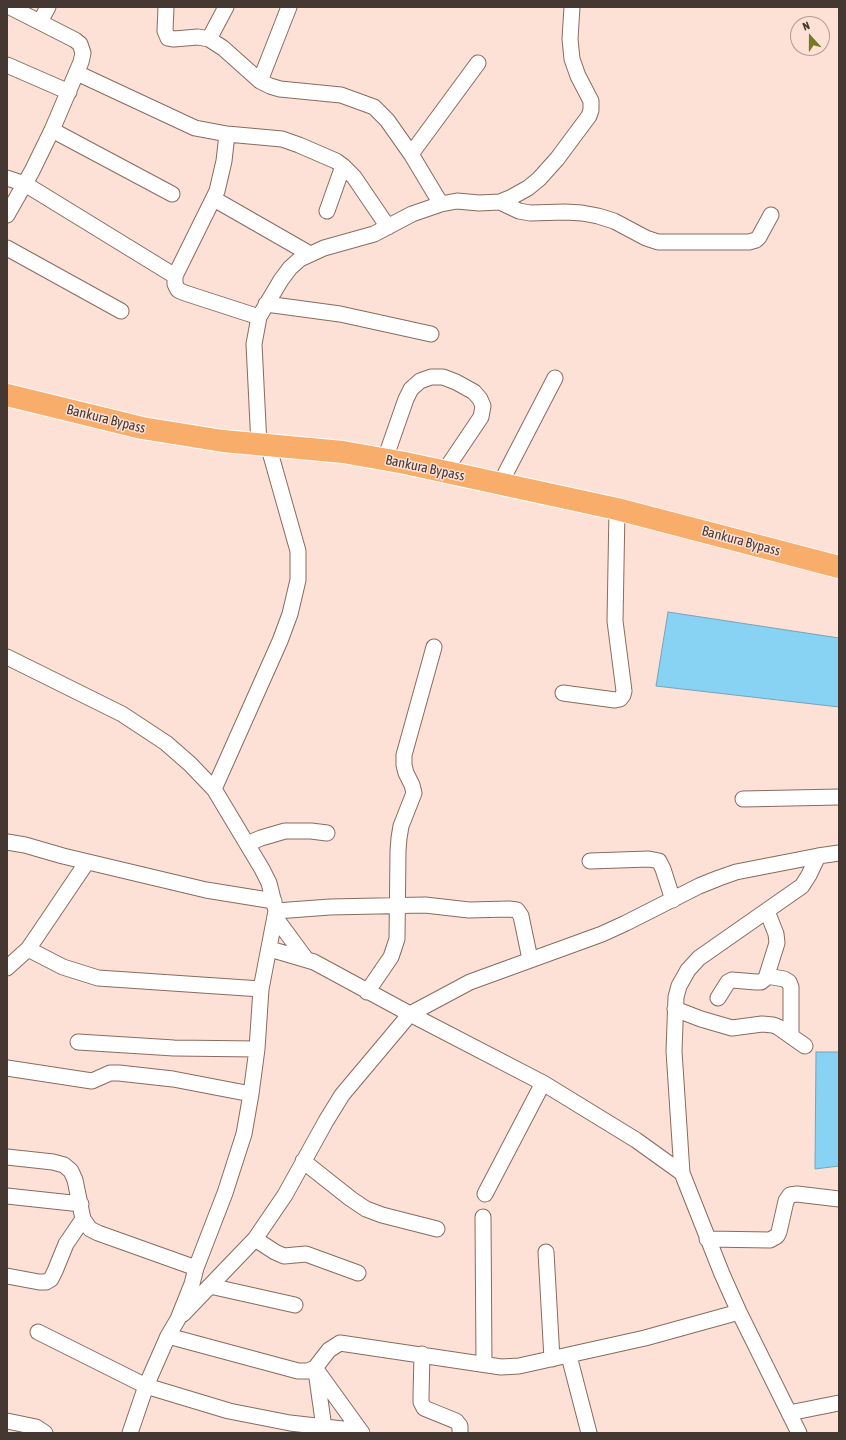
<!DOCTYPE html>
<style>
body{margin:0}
#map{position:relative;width:846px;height:1440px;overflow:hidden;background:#fde1d6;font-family:"Asap Condensed",sans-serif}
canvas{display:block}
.frame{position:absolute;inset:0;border:8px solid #453832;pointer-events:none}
.north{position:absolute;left:790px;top:16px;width:40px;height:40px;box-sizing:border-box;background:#fde1d6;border:1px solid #b39d94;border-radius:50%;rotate:339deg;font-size:11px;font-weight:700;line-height:16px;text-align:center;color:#453832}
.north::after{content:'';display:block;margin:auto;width:14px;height:18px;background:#737a23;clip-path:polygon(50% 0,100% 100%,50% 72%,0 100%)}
</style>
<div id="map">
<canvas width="846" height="1440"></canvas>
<div class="frame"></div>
<div class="north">N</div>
</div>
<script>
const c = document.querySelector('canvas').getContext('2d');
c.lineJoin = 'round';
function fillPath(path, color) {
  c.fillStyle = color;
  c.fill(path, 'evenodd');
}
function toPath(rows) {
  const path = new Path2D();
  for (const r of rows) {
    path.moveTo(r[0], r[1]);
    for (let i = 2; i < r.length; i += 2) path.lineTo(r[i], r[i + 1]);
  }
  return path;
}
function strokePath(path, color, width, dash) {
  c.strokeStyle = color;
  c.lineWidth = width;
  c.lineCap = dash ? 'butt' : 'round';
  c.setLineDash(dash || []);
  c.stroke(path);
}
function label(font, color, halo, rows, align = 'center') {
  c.font = font + ' "Asap Condensed",sans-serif';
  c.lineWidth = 3;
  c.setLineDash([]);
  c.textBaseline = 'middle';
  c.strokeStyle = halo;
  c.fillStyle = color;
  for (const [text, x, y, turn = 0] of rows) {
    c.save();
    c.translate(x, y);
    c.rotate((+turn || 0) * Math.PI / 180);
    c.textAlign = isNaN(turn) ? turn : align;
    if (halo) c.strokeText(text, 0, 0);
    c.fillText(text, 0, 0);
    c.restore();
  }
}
const water = toPath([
 [668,612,839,638,839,707,656,686,668,612],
 [816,1052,839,1052,839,1166,815,1169,816,1052]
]);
const minor = toPath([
 [166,7,165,31,168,38,174,39,198,37,209,39,223,48,260,81,270,86,280,89,341,95,374,107,387,120,411,154,441,204],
 [40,22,48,7],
 [209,39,226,7],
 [7,65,69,92],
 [77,73,195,128,227,134,282,139,299,145,336,161,343,166,354,177,388,227],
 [260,81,289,7],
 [52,130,172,194],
 [227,134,224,161,217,191,175,276,175,284,178,290,185,293,259,317],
 [411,154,478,63],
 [7,178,25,184,175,276],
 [214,199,310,254],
 [500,202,519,211,530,213,565,212,582,213,598,216,614,221,646,238,658,242,749,242,756,240,759,237,771,215],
 [327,211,343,166],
 [7,215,32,171,52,130,81,62,83,53,80,44,75,40,10,7],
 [7,248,121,311],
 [266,304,340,314,431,334],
 [259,445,254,344,259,317,281,280,290,268,300,259,324,248,374,234,412,214,441,204,457,201,479,203,500,202,510,198,528,188,539,179,557,159,589,116,591,110,591,101,578,76,572,59,570,39,572,7],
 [385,459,406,399,411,389,420,381,431,377,443,377,456,382,474,392,480,399,483,406,481,417,444,472],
 [500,484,555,378],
 [7,657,122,714,166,743,190,764,214,789,262,869,269,883,276,911,261,989,257,1049,251,1094,244,1134,225,1193,196,1268,192,1284,178,1319,168,1336,146,1386,130,1433],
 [563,693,615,700,620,699,623,695,624,691,615,621,617,509],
 [214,789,280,641,290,614,298,580,298,551,268,445],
 [743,799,839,797],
 [7,842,25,845,63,856,206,890,274,901],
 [247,844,261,838,285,831,311,831,327,833],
 [590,861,649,859,659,861,663,869,673,900],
 [276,911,330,907,425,905,469,910,509,909,517,910,521,916,530,959],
 [275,917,306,959],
 [28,949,63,967,98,978,261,989],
 [270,949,314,962,410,1014,543,1083,636,1140,682,1173,722,1274,739,1312,799,1433],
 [7,968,28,949,37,936,87,862],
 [767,976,784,979,789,982,791,987,791,1035],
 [367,992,391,957,397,939,398,851,399,838,401,826,414,793,412,785,406,773,404,765,404,755,434,647],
 [718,998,728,982,732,980,756,982,761,982,766,978,777,943,776,934,767,911],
 [675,1009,701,1019,732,1028,762,1024,773,1025,778,1027,805,1046],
 [78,1042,174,1048,257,1049],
 [7,1068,92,1081,110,1073,119,1073,173,1079,251,1094],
 [7,1157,53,1162,64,1165,71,1171,75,1180,83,1219,90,1229,98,1233,196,1268],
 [303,1161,351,1199,366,1209,382,1215,437,1229],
 [682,1173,674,1051,676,997,679,986,688,970,699,958,802,886,809,875,818,856],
 [485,1194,543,1083],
 [7,1196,81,1204],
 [483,1217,484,1364],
 [255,1239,275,1252,284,1256,306,1254,358,1273],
 [707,1239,770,1240,777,1236,779,1232,786,1201,790,1195,797,1194,839,1199],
 [546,1252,552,1359],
 [7,1276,39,1282,46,1282,51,1279,55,1271,66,1244,83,1219],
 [210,1286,295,1305],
 [183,1314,255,1239,285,1195,326,1121,342,1095,410,1014,470,982,602,934,626,923,699,886,719,878,736,872,818,856,839,853],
 [38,1332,146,1386,229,1411,290,1423,360,1431],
 [168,1336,298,1371,308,1371,315,1368,329,1350,340,1343,501,1367,519,1366,645,1338,739,1312],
 [422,1354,421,1396,421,1402,424,1408,456,1421,460,1426,460,1433],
 [569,1356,589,1433],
 [315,1368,362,1433],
 [316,1371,324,1428],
 [789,1413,839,1403],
 [7,1421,36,1427,45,1433]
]);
const highway = toPath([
 [7,395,142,428,223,441,343,452,405,463,617,509,839,567]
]);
const streetNames = [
 ["Bankura Bypass",106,419,14],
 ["Bankura Bypass",425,468,12],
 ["Bankura Bypass",741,541,15]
];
fillPath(water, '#88d3f3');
strokePath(water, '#74a4b9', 1);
strokePath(minor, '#896b5f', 17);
strokePath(highway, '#fff', 24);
strokePath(minor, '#fff', 15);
strokePath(highway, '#f9ad6b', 22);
label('14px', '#453832', '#fde1d6', streetNames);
</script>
